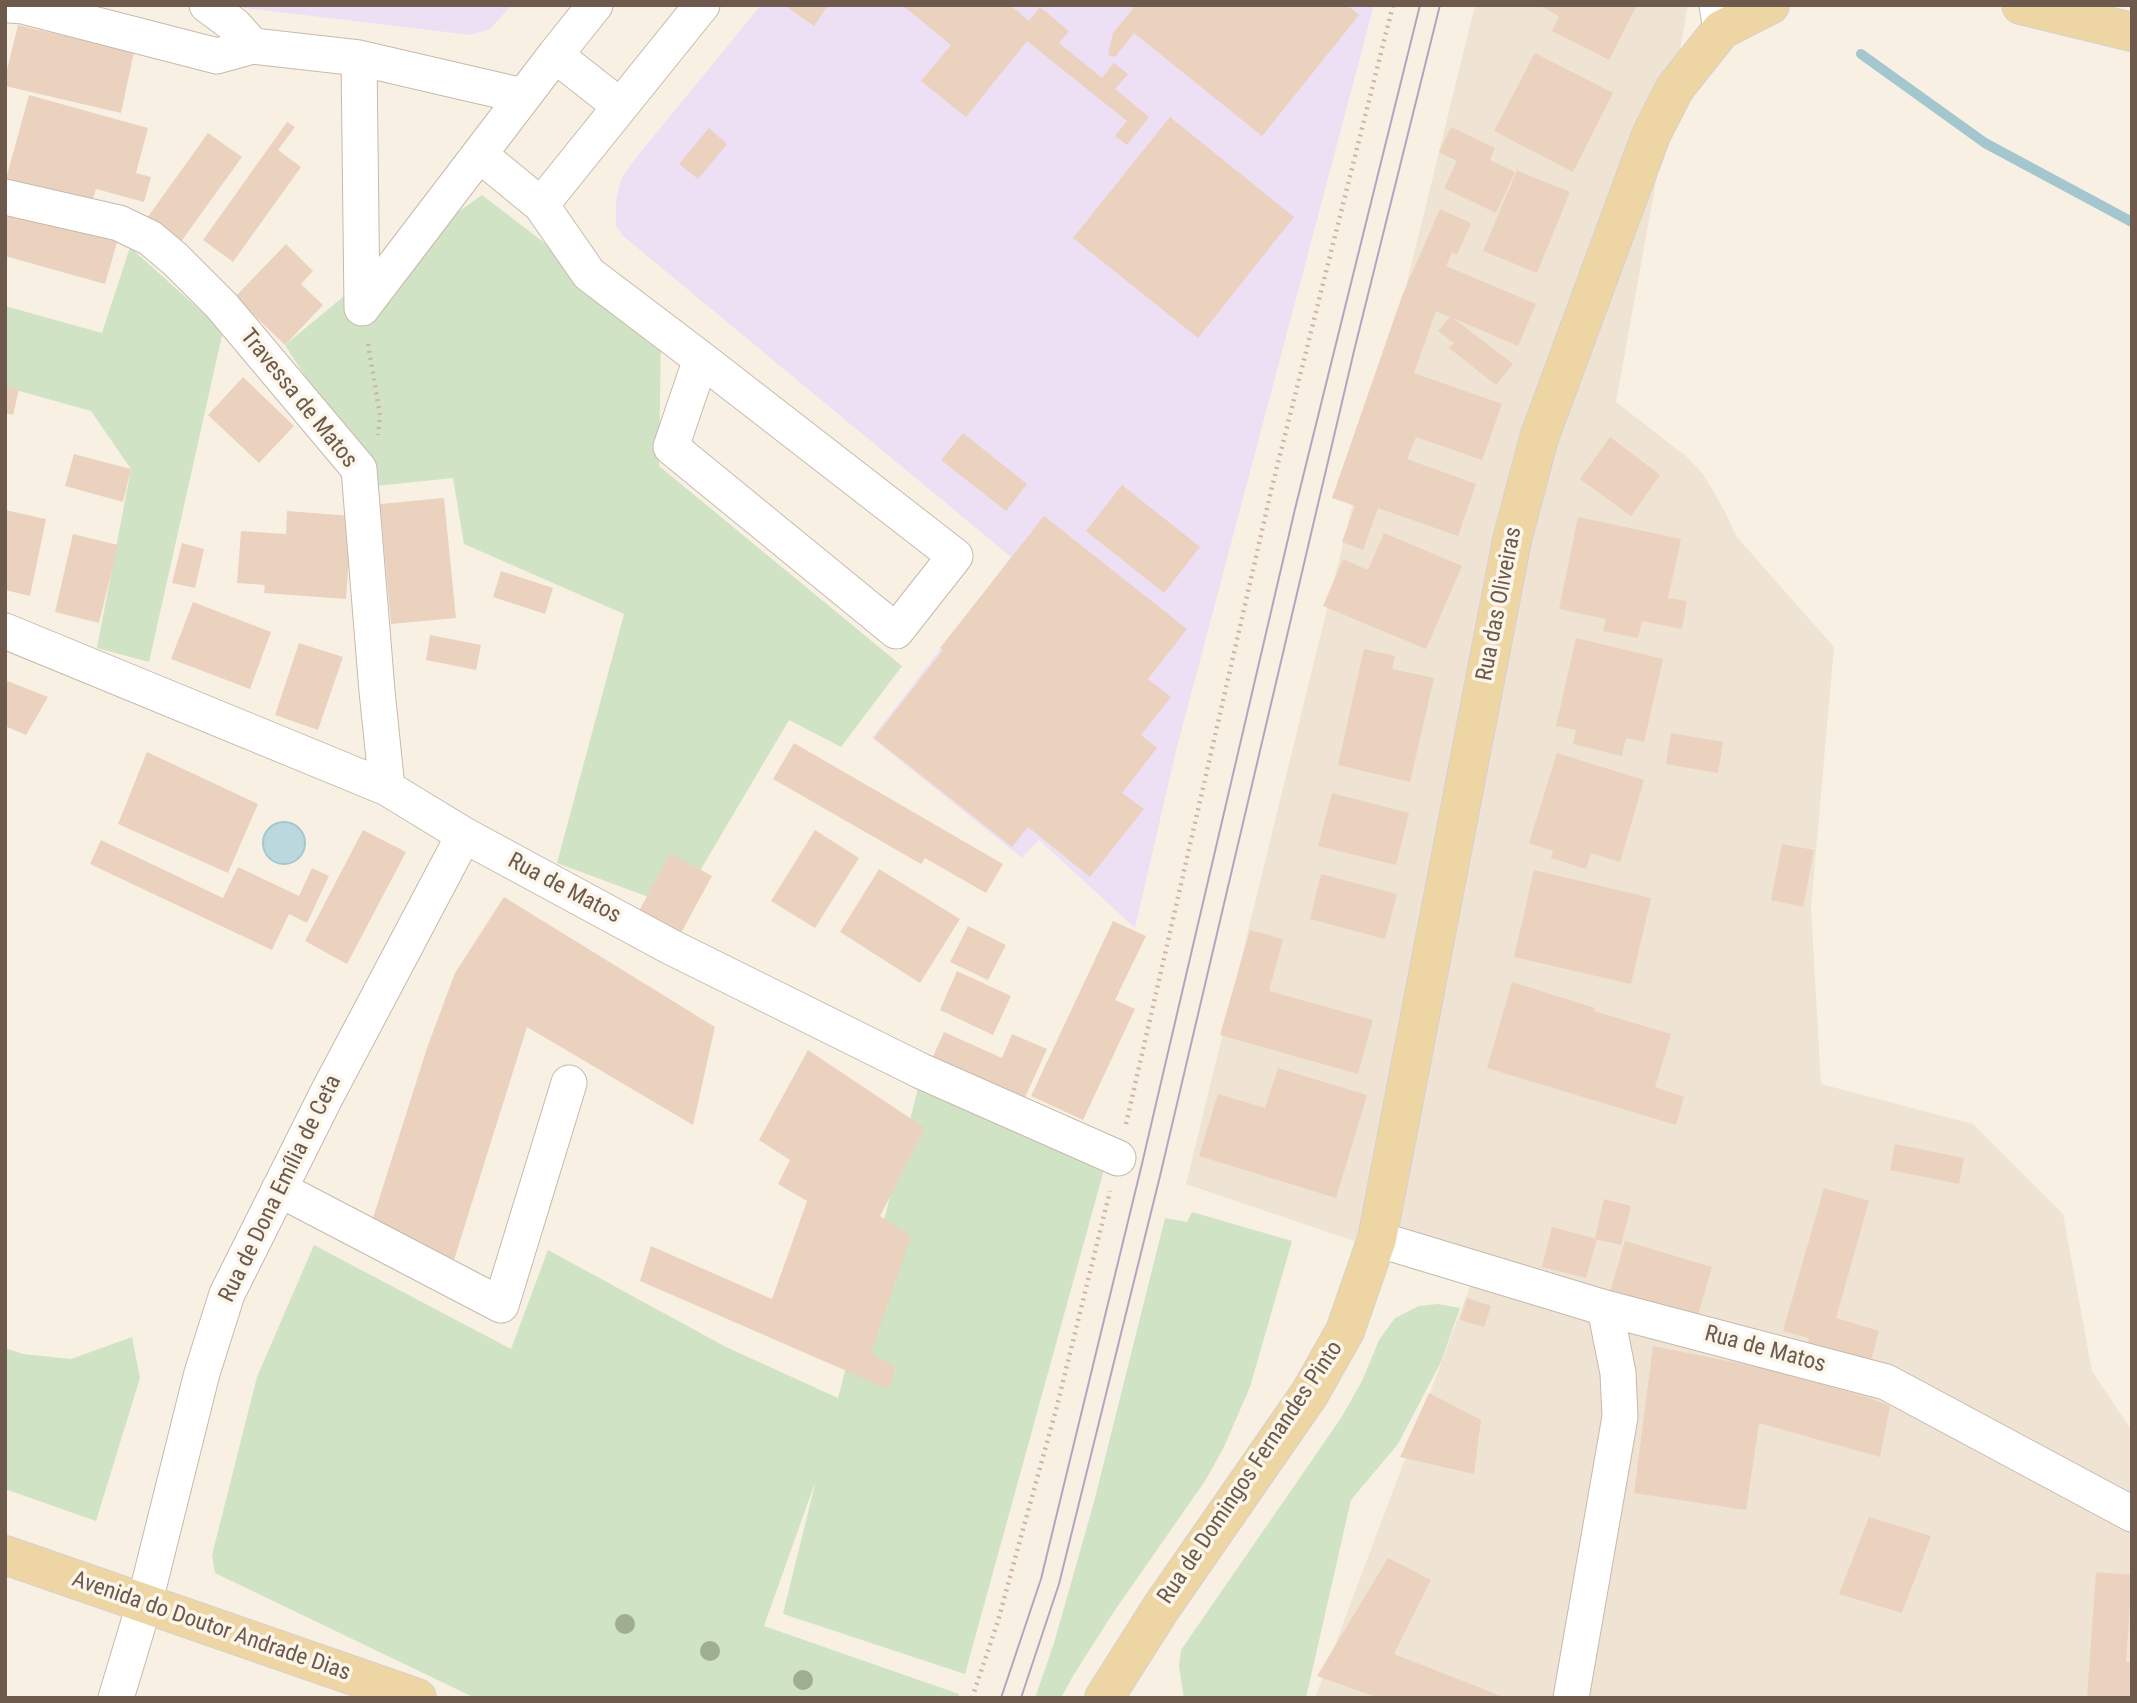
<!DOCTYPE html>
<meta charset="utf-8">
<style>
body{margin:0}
#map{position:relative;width:2137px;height:1703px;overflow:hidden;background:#f8f1e3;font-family:"Roboto Condensed",sans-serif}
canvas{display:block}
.frame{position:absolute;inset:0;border:7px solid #6d5a4d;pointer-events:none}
</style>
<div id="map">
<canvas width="2137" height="1703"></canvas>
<div class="frame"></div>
</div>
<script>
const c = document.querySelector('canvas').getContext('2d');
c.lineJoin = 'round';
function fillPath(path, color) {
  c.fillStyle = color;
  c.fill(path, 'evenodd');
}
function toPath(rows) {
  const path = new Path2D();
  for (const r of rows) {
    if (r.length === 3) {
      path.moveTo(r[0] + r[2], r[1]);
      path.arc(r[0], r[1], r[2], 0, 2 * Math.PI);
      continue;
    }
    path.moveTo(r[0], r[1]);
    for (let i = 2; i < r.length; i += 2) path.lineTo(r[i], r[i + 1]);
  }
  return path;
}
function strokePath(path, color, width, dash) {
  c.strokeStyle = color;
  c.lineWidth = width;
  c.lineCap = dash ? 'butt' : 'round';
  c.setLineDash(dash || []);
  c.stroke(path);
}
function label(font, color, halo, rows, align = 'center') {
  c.font = font + ' "Roboto Condensed",sans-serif';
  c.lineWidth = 7;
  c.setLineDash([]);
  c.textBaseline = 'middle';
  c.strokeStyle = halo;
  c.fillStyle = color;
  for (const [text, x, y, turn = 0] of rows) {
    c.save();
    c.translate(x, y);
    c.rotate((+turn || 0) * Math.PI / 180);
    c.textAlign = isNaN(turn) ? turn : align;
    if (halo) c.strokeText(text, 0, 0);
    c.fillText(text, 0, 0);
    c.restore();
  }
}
const residential = toPath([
 [1475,5,1688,5,1616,402,1687,457,1703,474,1724,510,1736,536,1834,647,1811,908,1821,1084,1973,1124,2063,1214,2092,1371,2132,1431,2132,1698,1315,1698,1472,1281,1186,1184]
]);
const education = toPath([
 [240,5,512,5,490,29,471,35,244,8],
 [761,5,1374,5,1176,751,1135,928,1039,840,1022,858,872,738,1011,557,623,236,616,226,616,202,621,179,635,159]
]);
const green = toPath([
 [482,195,661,332,659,466,902,666,841,747,789,720,678,908,557,863,624,614,464,544,453,478,375,486,285,345,367,277],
 [130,247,223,331,149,662,97,648,131,469,91,411,5,387,5,306,102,333],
 [921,1077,1105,1166,965,1674,783,1614,816,1480,764,1626,959,1694,958,1698,475,1698,215,1573,212,1555,257,1377,314,1245,511,1349,548,1250,726,1347,838,1398],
 [1192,1212,1292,1241,1250,1387,1223,1449,1205,1481,1113,1613,1073,1676,1061,1698,1035,1698,1054,1643,1094,1502,1165,1218,1187,1222],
 [1438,1304,1460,1308,1441,1362,1398,1444,1351,1500,1306,1698,1184,1698,1179,1667,1181,1650,1341,1418,1362,1381,1379,1340,1395,1318,1419,1306],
 [132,1337,140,1378,96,1521,5,1489,5,1348,23,1354,71,1359]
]);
const water = toPath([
 [284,843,21]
]);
const stream = toPath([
 [1861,54,1985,143,2132,222]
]);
const building = toPath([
 [784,5,828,5,814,26],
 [902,5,1010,5,1029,21,1040,7,1069,31,1059,43,1102,78,1114,63,1128,74,1115,89,1149,117,1127,145,1115,136,1127,121,1027,41,966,117,921,81,951,45],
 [1136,5,1347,5,1359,15,1262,136,1134,33,1115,57,1108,55,1113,33],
 [1538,5,1637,5,1609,60,1552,31,1559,16],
 [18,25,134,52,121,113,5,86,5,78],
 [1535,53,1613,93,1573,172,1494,131],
 [29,95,148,128,136,173,151,177,144,202,96,189,92,202,6,179],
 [1170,117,1294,217,1198,338,1073,238],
 [287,122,295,127,278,150,301,167,233,262,203,240],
 [1451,127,1495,148,1490,160,1515,172,1496,213,1444,188,1457,161,1439,152],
 [709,128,727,144,698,179,679,164],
 [208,133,242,157,180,243,147,218],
 [1518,168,1518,171,1570,192,1537,273,1483,251],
 [5,204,121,229,105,284,5,256],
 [1440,209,1471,223,1457,255,1452,252,1446,266,1536,304,1518,346,1453,318,1513,364,1496,385,1449,348,1454,343,1438,331,1450,317,1436,311,1414,373,1502,404,1482,460,1416,437,1407,459,1476,484,1458,536,1378,508,1363,550,1342,542,1355,506,1332,498,1402,296],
 [286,244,313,271,301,284,323,305,285,345,235,297],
 [243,377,294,426,259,463,208,415],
 [5,386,19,389,13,415,5,413],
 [963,433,1027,484,1006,511,941,460],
 [1610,437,1660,475,1631,516,1580,479],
 [74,454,131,469,123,502,65,486],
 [1122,485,1200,547,1164,593,1086,531],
 [444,498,456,618,391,624,380,504],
 [5,510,46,519,30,596,5,590],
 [287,511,352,516,346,599,264,593,265,585,237,583,241,531,286,534],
 [1044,516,1187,629,1148,679,1171,697,1141,735,1157,748,1122,793,1144,809,1090,877,1028,827,1012,847,874,738,943,650,940,648],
 [1578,517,1681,539,1668,598,1687,601,1682,629,1642,621,1638,638,1603,631,1606,619,1559,609],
 [1384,533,1462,566,1426,649,1323,606,1343,559,1368,570],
 [73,534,118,545,99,623,55,612],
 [182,543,204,549,195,588,172,583],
 [501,571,553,588,545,614,493,597],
 [193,602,271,632,250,689,171,659],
 [430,635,481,645,476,670,426,660],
 [1576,638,1663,659,1644,742,1626,738,1622,756,1573,744,1576,730,1556,726],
 [299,643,343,657,318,730,275,715],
 [1364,649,1395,656,1392,669,1434,678,1410,782,1338,765],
 [5,680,48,697,26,735,5,726],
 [1671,733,1723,742,1718,773,1666,764],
 [794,743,1003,864,986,893,925,858,921,864,773,779],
 [147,752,258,804,228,873,118,824],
 [1557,753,1644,780,1620,862,1591,853,1586,869,1551,858,1553,851,1529,843],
 [1332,793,1409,813,1396,865,1318,846],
 [363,830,406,852,347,964,305,941],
 [815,830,859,858,815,928,771,901],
 [101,840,223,898,238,867,299,896,312,868,329,876,307,923,289,914,272,950,90,864],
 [1782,844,1814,850,1803,907,1771,900],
 [670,853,712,876,681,933,639,911],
 [879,869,960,919,920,983,840,932],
 [1534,870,1651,898,1631,984,1514,957],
 [1321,874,1397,894,1385,939,1310,919],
 [504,897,715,1027,693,1125,527,1027,454,1260,373,1218,428,1045,455,973],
 [1113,921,1146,936,1115,1000,1135,1009,1083,1120,1031,1096],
 [968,926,1006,945,988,980,950,962],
 [1250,930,1283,939,1269,991,1373,1020,1358,1074,1220,1035],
 [957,971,1011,996,993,1035,940,1010],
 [1512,982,1595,1008,1594,1011,1671,1034,1655,1087,1684,1097,1676,1125,1487,1068],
 [944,1032,1002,1058,1012,1034,1047,1049,1023,1102,931,1061],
 [808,1050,925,1128,880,1216,911,1236,871,1353,896,1368,888,1389,640,1281,651,1246,772,1299,807,1201,778,1184,790,1160,759,1140],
 [1278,1068,1367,1095,1336,1198,1199,1156,1218,1094,1265,1108],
 [1895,1144,1964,1158,1959,1184,1890,1170],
 [1824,1188,1869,1201,1836,1318,1879,1331,1869,1368,1806,1350,1809,1338,1783,1331],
 [1604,1199,1631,1206,1621,1245,1595,1239],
 [1552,1227,1597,1239,1586,1278,1542,1267],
 [1625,1241,1712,1267,1697,1318,1610,1292],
 [1467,1298,1491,1306,1484,1327,1460,1320],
 [1653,1346,1768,1369,1867,1397,1890,1406,1880,1457,1759,1423,1746,1510,1634,1493],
 [1429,1393,1481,1420,1474,1474,1400,1457],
 [1869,1517,1931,1536,1902,1613,1839,1594],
 [1388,1558,1431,1580,1394,1654,1506,1698,1379,1698,1317,1676],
 [2096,1572,2132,1575,2126,1662,2132,1662,2132,1698,2087,1698]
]);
const path = toPath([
 [368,344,380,415,378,435],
 [1126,1124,1272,487,1393,5],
 [972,1698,998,1621,1025,1522,1056,1410,1110,1191]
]);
const minor = toPath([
 [10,5,23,6,217,56,253,46,359,58,523,96],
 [207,5,234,25,253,46],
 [1717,5,1721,30],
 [555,55,620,106],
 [359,58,362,308],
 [480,155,541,205,589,274,701,359,955,556,896,631,671,447,701,359],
 [5,197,119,223,150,238,175,259,222,306,359,469,377,691,387,788],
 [541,205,702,5],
 [362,308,555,55,595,5],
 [5,631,387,788,464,835,669,946,921,1071,1118,1158],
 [279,1189,501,1305,569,1083],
 [1377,1239,1605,1308,1886,1382,2132,1514],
 [116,1698,144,1605,202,1373,227,1294,326,1096,464,835],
 [1571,1698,1620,1417,1618,1373,1605,1308]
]);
const major = toPath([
 [2021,5,2132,32],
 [5,1555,417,1698],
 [1104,1698,1161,1608,1310,1393,1345,1331,1377,1239,1512,540,1539,438,1651,135,1675,88,1721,30,1770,5]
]);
const tram = toPath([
 [1001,1698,1041,1579,1141,1168,1295,509,1420,5],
 [1021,1698,1059,1584,1160,1176,1354,351,1440,5]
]);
const trees = [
 [625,1624],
 [710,1651],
 [803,1680]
];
const streetNames = [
 ["Travessa de Matos",298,399,51],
 ["Rua das Oliveiras",1500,604,-79],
 ["Rua de Matos",564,889,28],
 ["Rua de Dona Emília de Ceta",281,1189,-64],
 ["Rua de Matos",1765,1350,15],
 ["Rua de Domingos Fernandes Pinto",1251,1473,-56],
 ["Avenida do Doutor Andrade Dias",211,1627,19]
];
fillPath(residential, '#efe3d3');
fillPath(education, '#eee0f4');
fillPath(green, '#d0e3c4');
fillPath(water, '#bbd8df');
strokePath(water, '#a3c6cf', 2);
strokePath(stream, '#a3c6cf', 10);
fillPath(building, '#ead2bf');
strokePath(minor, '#c7b9ac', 37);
strokePath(major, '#d6d1cd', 40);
strokePath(path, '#ceb5a3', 4.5, [2, 5]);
strokePath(minor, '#fff', 35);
strokePath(major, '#eed6a4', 38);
strokePath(tram, '#b4a4bf', 2);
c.fillStyle = '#9eae8f';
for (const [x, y] of trees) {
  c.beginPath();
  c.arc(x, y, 10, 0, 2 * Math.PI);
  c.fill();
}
label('23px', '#6d5a4d', '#fcf5e9', streetNames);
</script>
